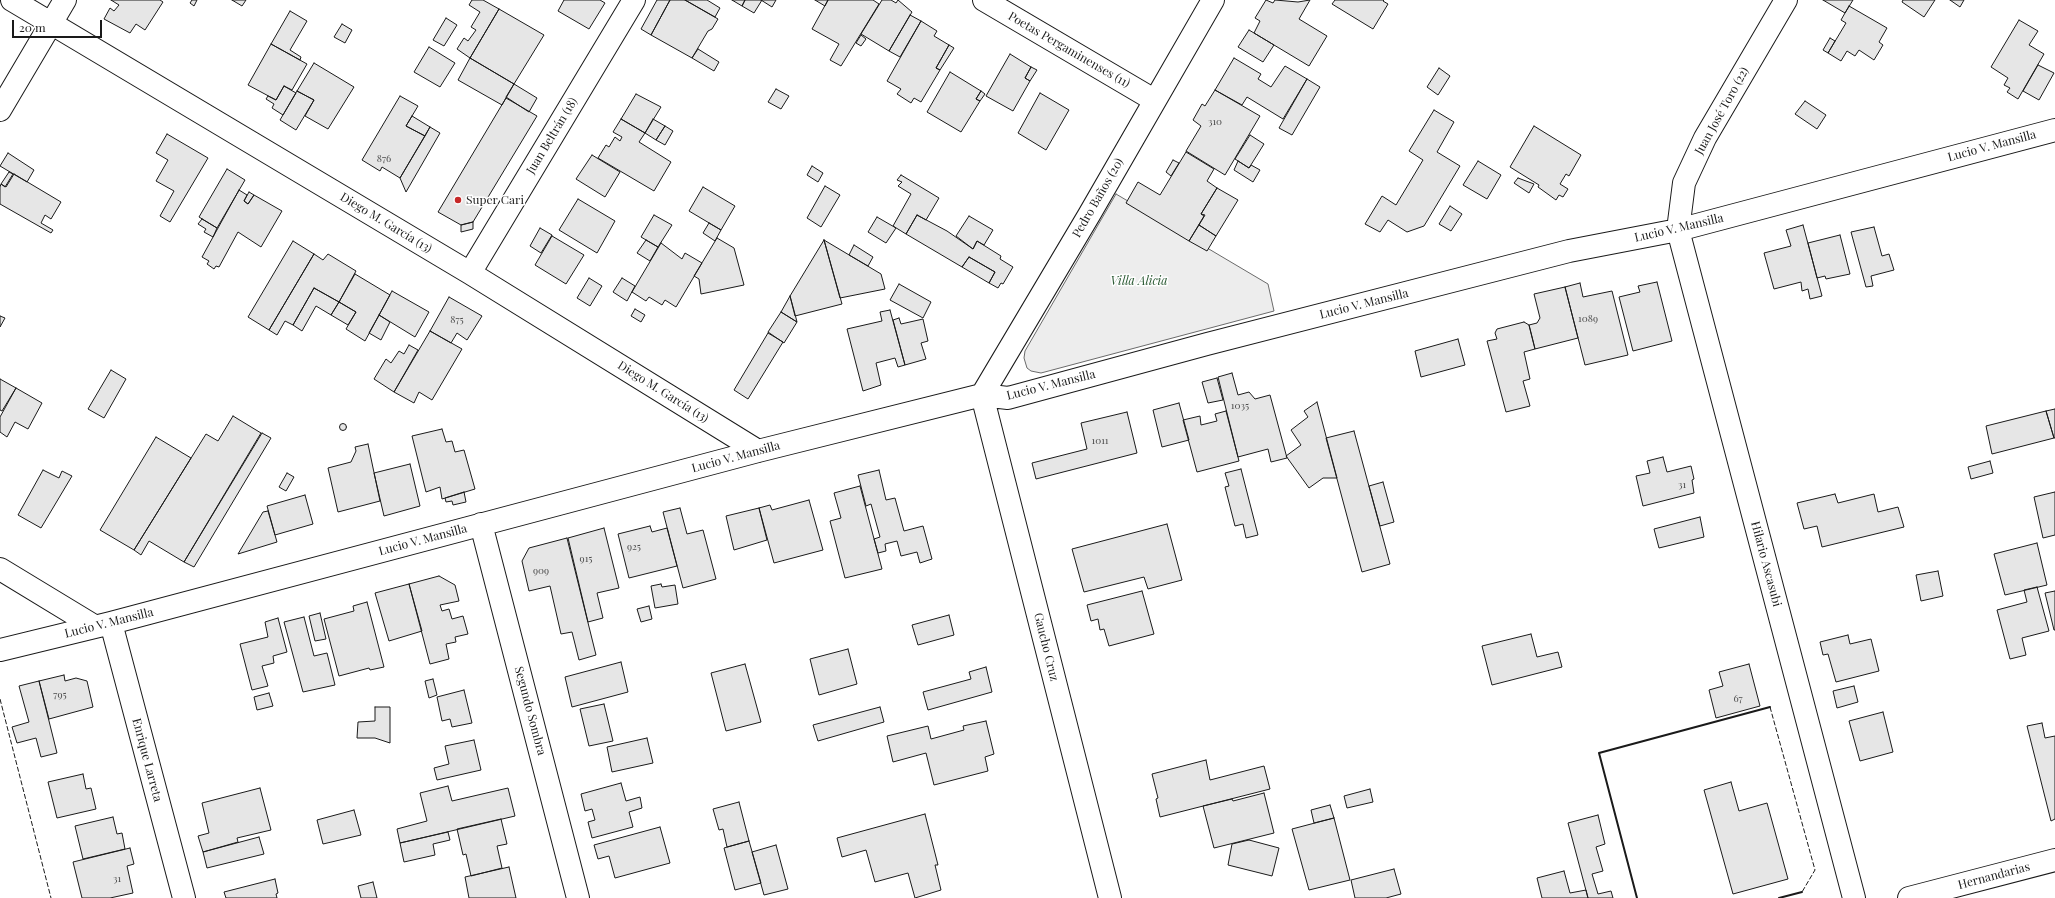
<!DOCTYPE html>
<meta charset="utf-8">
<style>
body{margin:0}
#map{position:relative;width:2055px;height:898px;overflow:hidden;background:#fff;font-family:"Playfair Display",serif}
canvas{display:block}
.scale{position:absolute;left:12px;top:20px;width:90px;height:18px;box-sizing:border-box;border:2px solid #1a1a1a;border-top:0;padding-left:5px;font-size:12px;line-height:14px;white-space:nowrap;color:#1a1a1a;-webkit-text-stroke:3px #fff;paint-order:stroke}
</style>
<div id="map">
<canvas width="2055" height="898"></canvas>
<div class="scale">20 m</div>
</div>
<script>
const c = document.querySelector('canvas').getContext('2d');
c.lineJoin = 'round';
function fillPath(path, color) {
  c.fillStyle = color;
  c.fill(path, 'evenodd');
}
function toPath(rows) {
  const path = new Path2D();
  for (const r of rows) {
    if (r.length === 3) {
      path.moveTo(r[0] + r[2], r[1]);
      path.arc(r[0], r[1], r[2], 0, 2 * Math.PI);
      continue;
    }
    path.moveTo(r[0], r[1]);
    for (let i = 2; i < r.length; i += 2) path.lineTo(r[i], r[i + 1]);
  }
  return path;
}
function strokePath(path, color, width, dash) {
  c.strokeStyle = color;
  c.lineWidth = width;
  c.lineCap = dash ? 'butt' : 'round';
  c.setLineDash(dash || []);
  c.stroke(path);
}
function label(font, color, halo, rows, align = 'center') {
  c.font = font + ' "Playfair Display",serif';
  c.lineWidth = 3;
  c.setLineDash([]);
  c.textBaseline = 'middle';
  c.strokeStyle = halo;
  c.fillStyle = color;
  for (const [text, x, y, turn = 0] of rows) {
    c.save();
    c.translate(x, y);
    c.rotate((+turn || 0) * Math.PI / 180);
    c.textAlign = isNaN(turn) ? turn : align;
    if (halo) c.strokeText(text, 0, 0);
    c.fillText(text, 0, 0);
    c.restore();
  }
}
const built = toPath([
 [1116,194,1268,284,1274,311,1041,373,1031,371,1027,368,1024,358,1025,351,1116,194]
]);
const building = toPath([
 [111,0,160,0,163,2,145,30,136,24,130,33,104,19,110,8,114,11,119,5,111,0],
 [192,0,197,0,194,6,190,3,192,0],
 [232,0,246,0,242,6,232,0],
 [472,0,483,0,499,9,470,58,457,49,464,38,468,41,476,30,471,27,480,12,469,5,472,0],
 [564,0,600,0,605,3,589,29,558,11,564,0],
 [657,0,670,0,651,35,641,29,657,0],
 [670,0,685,0,718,19,712,29,708,31,692,58,651,35,670,0],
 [685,0,707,0,720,8,715,17,685,0],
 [732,0,745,0,742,6,732,0],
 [745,0,762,0,754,13,742,6,745,0],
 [761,0,776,0,772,7,761,0],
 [815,0,828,0,825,6,815,0],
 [828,0,873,0,879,4,841,66,830,60,839,44,812,29,828,0],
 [882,0,891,0,896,3,898,0,912,12,889,51,861,34,882,0],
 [1266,0,1273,3,1275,0,1298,2,1310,0,1299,19,1327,36,1309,66,1254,33,1260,21,1255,18,1266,0],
 [1335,0,1384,0,1383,1,1388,4,1373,29,1332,4,1335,0],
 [1823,0,1853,0,1845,13,1823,0],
 [1903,0,1935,0,1924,17,1902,2,1903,0],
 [1950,0,1964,0,1960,7,1950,0],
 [1849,6,1887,28,1879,42,1883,45,1874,60,1859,50,1855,56,1847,51,1841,61,1828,53,1846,23,1841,20,1849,6],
 [499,9,544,35,514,84,470,58,499,9],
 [290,11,307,21,290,50,301,57,300,60,271,44,290,11],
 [910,15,921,21,900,57,889,51,910,15],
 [446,18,457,25,444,46,433,40,446,18],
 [2019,20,2038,31,2029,45,2044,54,2018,99,2007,92,2010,88,2004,85,2008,78,1991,67,2019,20],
 [921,21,937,31,934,36,949,45,936,68,940,70,921,102,914,98,911,103,897,94,901,89,887,81,921,21],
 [342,24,352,30,345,43,334,37,342,24],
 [1249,30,1274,45,1263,62,1238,47,1249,30],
 [861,35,866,39,861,46,856,43,861,35],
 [1830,38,1835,41,1828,53,1823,50,1830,38],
 [271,44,307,64,292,90,284,86,276,100,248,85,271,44],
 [949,45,954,48,940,70,936,68,949,45],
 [429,47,455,63,440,87,414,72,429,47],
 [698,49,719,62,714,71,692,58,698,49],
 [1010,54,1031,67,1025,78,1030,81,1013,111,986,96,1010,54],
 [470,58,514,84,502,105,458,80,470,58],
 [1234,58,1261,74,1258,79,1271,87,1285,66,1307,79,1283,119,1247,97,1242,105,1215,90,1234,58],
 [314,63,354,87,328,129,305,116,314,100,297,91,314,63],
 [2038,65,2054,73,2039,100,2023,91,2038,65],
 [1031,67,1037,70,1030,81,1025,78,1031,67],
 [1439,68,1450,76,1438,95,1427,87,1439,68],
 [950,72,981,91,976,99,980,101,961,132,927,112,950,72],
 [1307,79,1320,87,1292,135,1279,128,1307,79],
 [514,84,537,98,529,112,506,97,514,84],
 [284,86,296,93,283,115,272,108,274,104,266,99,268,96,276,100,284,86],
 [776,89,789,96,781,109,768,102,776,89],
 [1215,90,1260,116,1225,175,1186,151,1201,126,1193,120,1202,104,1205,106,1215,90],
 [297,91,314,100,296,130,280,120,297,91],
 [981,91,985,94,980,101,976,99,981,91],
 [1040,93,1069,110,1046,150,1018,133,1040,93],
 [636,94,661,107,645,133,621,119,636,94],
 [400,96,418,106,406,126,425,136,400,178,382,167,380,171,362,160,400,96],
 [506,98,537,116,473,222,461,225,438,212,506,98],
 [1805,101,1826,115,1817,129,1795,114,1805,101],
 [1434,110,1454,122,1437,152,1460,166,1424,226,1407,232,1388,220,1380,232,1365,224,1382,196,1396,205,1423,160,1409,151,1434,110],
 [412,116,430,127,425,136,406,126,412,116],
 [621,119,645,133,639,142,671,162,654,191,598,158,606,145,609,147,615,137,620,141,622,137,613,132,621,119],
 [653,119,665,126,656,140,645,133,653,119],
 [665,126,673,131,665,145,656,140,665,126],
 [1534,126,1581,155,1569,176,1566,174,1560,184,1568,189,1563,197,1559,195,1556,200,1538,187,1539,185,1510,167,1534,126],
 [430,127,440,133,406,192,400,178,430,127],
 [167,134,208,158,170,222,160,216,174,191,156,181,168,160,156,153,167,134],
 [1250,135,1264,144,1249,168,1235,159,1250,135],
 [1186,152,1214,169,1207,181,1217,188,1201,214,1204,216,1189,241,1126,203,1138,182,1160,195,1186,152],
 [8,153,34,170,27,182,0,166,8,153],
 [592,155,620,172,605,197,576,179,592,155],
 [1173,160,1179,163,1171,176,1166,172,1173,160],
 [1238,161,1249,168,1251,165,1260,170,1253,182,1234,170,1238,161],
 [1478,161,1501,175,1487,199,1463,185,1478,161],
 [812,166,823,173,818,182,807,175,812,166],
 [227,169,245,180,217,228,199,217,227,169],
 [9,172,13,174,5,187,1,184,9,172],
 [14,174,61,202,51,219,45,215,41,223,53,230,51,233,0,204,0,187,1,184,6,187,14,174],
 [901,175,939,198,926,220,917,215,906,234,893,226,911,194,898,186,902,182,897,180,901,175],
 [1518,178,1534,184,1529,193,1514,183,1518,178],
 [825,186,840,195,821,227,807,218,825,186],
 [703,187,735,206,721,230,689,211,703,187],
 [1217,188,1238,200,1216,236,1199,225,1205,215,1201,214,1217,188],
 [239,190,247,195,244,201,248,204,254,195,282,211,261,247,238,232,219,267,216,266,214,269,207,264,209,261,202,257,239,190],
 [249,192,254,195,248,204,244,201,249,192],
 [578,199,615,221,597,253,559,230,578,199],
 [1450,206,1462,214,1451,231,1439,224,1450,206],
 [654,215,672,225,658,247,641,237,654,215],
 [917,215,947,231,973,249,977,241,1001,256,1000,259,1013,267,1003,284,1001,283,998,288,989,283,995,272,969,257,962,267,906,234,917,215],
 [969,216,993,230,984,245,977,241,973,249,956,236,969,216],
 [877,217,896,228,886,243,868,232,877,217],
 [202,219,217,228,213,237,204,232,206,229,198,224,202,219],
 [473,222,473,229,461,232,461,225,473,222],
 [709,223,721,230,715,241,703,233,709,223],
 [1199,225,1216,236,1207,251,1189,241,1199,225],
 [1803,225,1822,296,1810,299,1808,289,1802,291,1801,282,1774,289,1764,253,1791,246,1786,230,1803,225],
 [1874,227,1882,256,1889,254,1894,270,1871,276,1873,286,1866,287,1851,232,1874,227],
 [540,228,552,235,541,253,530,246,540,228],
 [1840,235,1850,274,1826,279,1825,276,1817,278,1808,243,1840,235],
 [552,236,584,255,566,284,535,265,552,236],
 [717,238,734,248,744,285,701,294,699,279,694,276,717,238],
 [646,240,658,247,650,261,637,253,646,240],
 [824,240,842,304,795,316,790,296,824,240],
 [824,240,881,274,885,289,840,298,824,240],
 [293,241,314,254,269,330,248,317,293,241],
 [661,243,682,259,685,253,702,263,676,307,665,300,662,305,649,297,646,301,632,292,661,243],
 [854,245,873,257,868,266,849,255,854,245],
 [314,254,323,260,328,254,356,271,339,302,314,288,293,325,285,321,277,335,269,330,314,254],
 [969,257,995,272,989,283,962,267,969,257],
 [355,274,390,295,365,341,346,329,356,312,339,302,355,274],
 [589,278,602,286,590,306,577,298,589,278],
 [622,278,635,286,627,301,613,292,622,278],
 [1657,282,1672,341,1633,351,1619,297,1640,292,1638,286,1657,282],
 [1580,283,1583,297,1612,291,1628,355,1585,365,1565,287,1580,283],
 [899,284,931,302,923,318,890,300,899,284],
 [1565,287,1578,338,1535,349,1529,325,1537,323,1540,318,1534,294,1565,287],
 [314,288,339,302,331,315,316,306,302,331,293,325,314,288],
 [392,291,429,312,415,337,379,315,392,291],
 [790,296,796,318,797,322,781,312,790,296],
 [449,297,482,316,467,340,457,333,451,343,430,331,449,297],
 [339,302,356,312,348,325,331,315,339,302],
 [635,309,645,315,641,322,631,316,635,309],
 [890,310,905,365,898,367,895,358,876,363,881,385,863,391,847,329,882,321,880,312,890,310],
 [781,312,797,322,784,343,768,332,781,312],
 [379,315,390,322,381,340,369,333,379,315],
 [0,316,5,318,0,327,0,316],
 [899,318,901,324,923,319,928,341,921,343,926,359,905,365,893,320,899,318],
 [1524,322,1529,325,1535,349,1524,352,1530,379,1523,381,1530,406,1506,412,1487,341,1497,339,1495,333,1497,329,1524,322],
 [430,331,462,349,432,400,419,392,414,403,394,392,430,331],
 [768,333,783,342,748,399,734,390,768,333],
 [1458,339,1465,365,1421,377,1415,351,1458,339],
 [409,345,418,350,394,392,374,379,386,359,391,363,399,351,404,354,409,345],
 [111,370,126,379,104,418,88,409,111,370],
 [1232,373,1238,395,1249,392,1255,399,1270,395,1287,458,1271,462,1268,449,1238,457,1218,377,1232,373],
 [1217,378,1223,400,1208,403,1202,382,1217,378],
 [0,379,16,388,2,411,0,410,0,379],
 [16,388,42,403,28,429,15,422,7,437,0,432,0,417,16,388],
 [1317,402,1337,478,1323,478,1309,488,1286,456,1301,445,1291,430,1308,417,1304,411,1317,402],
 [1179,403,1189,440,1162,447,1153,410,1179,403],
 [2055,409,2055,438,2054,438,2046,411,2055,409],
 [1226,411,1239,461,1197,472,1183,420,1200,416,1201,425,1217,421,1215,414,1226,411],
 [2046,411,2054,438,1992,454,1986,426,2046,411],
 [1127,412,1137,453,1036,479,1032,463,1087,449,1081,423,1127,412],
 [233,416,261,433,184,562,149,541,141,555,134,550,206,434,218,441,233,416],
 [343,427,3.5],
 [442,429,446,442,452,441,455,452,464,450,475,489,442,499,440,487,426,492,412,436,442,429],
 [1354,431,1390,564,1362,572,1326,438,1354,431],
 [262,433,271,438,194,567,184,562,262,433],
 [156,437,191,458,134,550,100,530,156,437],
 [368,444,380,501,338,512,328,468,351,462,356,451,355,447,368,444],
 [1663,457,1667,472,1691,466,1694,479,1692,480,1694,493,1643,506,1636,476,1650,473,1647,461,1663,457],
 [1990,461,1993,473,1971,479,1968,467,1990,461],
 [410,464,420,506,384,516,374,473,410,464],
 [1241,469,1258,535,1246,538,1243,524,1235,526,1225,487,1229,486,1225,473,1241,469],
 [43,470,59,478,62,471,72,476,41,528,18,515,43,470],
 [879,470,886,500,895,498,904,531,923,526,932,559,920,563,917,552,901,556,897,541,885,544,886,551,878,553,874,539,880,537,871,504,866,506,858,475,879,470],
 [287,473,294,477,286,491,279,487,287,473],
 [1383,482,1394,522,1380,526,1369,486,1383,482],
 [860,486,882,569,845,578,830,521,841,518,834,493,860,486],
 [464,492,466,502,453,505,452,501,446,502,445,498,464,492],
 [2055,492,2055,535,2043,538,2034,497,2055,492],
 [1835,494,1838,503,1874,494,1878,512,1898,507,1904,527,1822,547,1817,526,1804,529,1797,503,1835,494],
 [305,495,313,524,275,535,267,506,305,495],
 [809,500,823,550,774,563,759,508,770,505,772,510,809,500],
 [680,508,687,534,703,530,716,579,683,588,663,512,680,508],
 [759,508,767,540,734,550,726,516,759,508],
 [268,511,277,542,238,554,263,512,268,511],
 [1700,517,1704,537,1659,548,1654,529,1700,517],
 [1167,524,1182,580,1148,589,1144,577,1084,592,1072,549,1167,524],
 [650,526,652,532,667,528,677,566,629,578,618,534,650,526],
 [604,528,619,588,597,593,603,618,588,622,568,538,604,528],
 [567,538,596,655,579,660,572,632,561,634,550,586,529,591,522,561,529,548,567,538],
 [2037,543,2047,585,2005,595,1994,554,2037,543],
 [1938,571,1943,596,1921,601,1916,575,1938,571],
 [439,576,455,585,459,601,440,605,442,611,449,609,452,619,463,616,468,634,455,637,456,642,446,644,449,659,430,664,409,584,439,576],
 [409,584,422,631,389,641,375,593,409,584],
 [661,584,662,587,675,585,678,604,655,608,651,586,661,584],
 [2037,587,2049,631,2022,638,2026,655,2010,659,1997,610,2027,602,2024,590,2037,587],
 [1142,591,1154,634,1109,646,1104,629,1100,630,1098,619,1091,621,1087,605,1142,591],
 [2055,591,2055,630,2054,630,2045,593,2055,591],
 [367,602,384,667,370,670,369,668,339,676,324,619,354,611,353,606,367,602],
 [649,606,652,619,641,622,637,609,649,606],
 [320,613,326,639,315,641,309,616,320,613],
 [949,615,954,635,918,645,912,625,949,615],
 [304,617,314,656,327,653,335,685,303,692,284,622,304,617],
 [278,618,287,652,273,656,274,663,262,666,268,686,252,690,240,644,268,637,265,622,278,618],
 [1531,634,1537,657,1558,652,1562,667,1492,685,1482,646,1531,634],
 [1848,635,1850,644,1871,639,1879,671,1836,682,1828,654,1823,655,1820,642,1848,635],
 [848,649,857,684,819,695,810,659,848,649],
 [621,662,628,692,572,707,565,677,621,662],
 [745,664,761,722,726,731,711,673,745,664],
 [1749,664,1760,706,1716,718,1709,690,1723,686,1719,672,1749,664],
 [986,667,992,692,928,710,923,692,971,679,969,672,986,667],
 [64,675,65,681,76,678,87,681,93,707,49,719,39,681,64,675],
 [433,679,437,695,429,698,425,681,433,679],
 [39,681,57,753,41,757,36,738,17,743,12,727,29,722,19,686,39,681],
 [1854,686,1858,702,1837,708,1833,691,1854,686],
 [464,690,472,723,452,727,450,719,442,721,437,697,464,690],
 [269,693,273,706,257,710,254,697,269,693],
 [604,704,613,741,589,746,580,709,604,704],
 [375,707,390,707,390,743,375,738,357,738,358,722,375,721,375,707],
 [880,707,884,722,818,741,813,725,880,707],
 [1883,712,1893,752,1860,761,1849,721,1883,712],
 [986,721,994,754,985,757,988,771,934,785,926,753,893,762,887,736,928,726,931,739,964,730,963,726,986,721],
 [2042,723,2045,738,2055,736,2055,819,2051,821,2027,726,2042,723],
 [647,738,653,763,612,772,607,747,647,738],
 [474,740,481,770,437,780,434,768,449,764,445,746,474,740],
 [1206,760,1210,780,1264,766,1270,789,1160,817,1156,799,1158,798,1152,774,1206,760],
 [83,774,86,789,91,788,96,809,57,818,48,782,83,774],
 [1731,782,1739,811,1767,803,1788,879,1733,894,1704,790,1731,782],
 [621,783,626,801,640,797,642,808,629,812,633,827,592,838,588,822,595,820,592,809,585,811,581,794,621,783],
 [448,786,452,801,508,788,515,816,400,843,397,829,427,821,420,793,448,786],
 [260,788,271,830,237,838,238,842,203,852,198,836,209,833,202,803,260,788],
 [1370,789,1373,802,1347,808,1344,796,1370,789],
 [1264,793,1274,833,1214,848,1203,806,1232,799,1233,801,1264,793],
 [739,802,749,841,727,847,723,829,719,830,713,809,739,802],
 [1330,805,1334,818,1314,823,1311,810,1330,805],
 [354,810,361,835,323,844,317,820,354,810],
 [925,814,938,865,935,865,941,890,915,898,908,873,875,882,866,850,842,857,837,838,925,814],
 [1598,815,1605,844,1596,847,1603,871,1592,874,1598,894,1611,891,1613,898,1588,898,1568,823,1598,815],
 [113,817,117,834,122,833,125,849,83,859,75,826,113,817],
 [1334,818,1350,880,1309,890,1292,829,1334,818],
 [501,819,507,844,497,846,502,868,471,876,466,854,463,855,457,829,501,819],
 [660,827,670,863,615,878,609,856,598,859,594,845,660,827],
 [448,832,450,840,433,844,435,855,404,862,400,843,448,832],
 [259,837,264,854,207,868,203,852,259,837],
 [1249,840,1279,848,1272,876,1228,865,1232,844,1249,840],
 [749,841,761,883,735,890,724,848,749,841],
 [776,845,788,889,764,895,752,852,776,845],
 [130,848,134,864,127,866,133,893,110,898,82,898,73,862,130,848],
 [509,867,516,898,469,898,465,877,509,867],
 [1394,869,1401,894,1386,898,1355,898,1351,880,1394,869],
 [1564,871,1570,893,1586,890,1588,898,1542,898,1537,878,1564,871],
 [275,879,278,893,276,894,277,898,226,898,224,892,275,879],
 [373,882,377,898,361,898,358,886,373,882]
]);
const minor = toPath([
 [12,0,470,273,758,451],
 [984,0,1154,100],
 [1786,0,1705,138,1684,183,1678,230,1854,898],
 [0,110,65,0],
 [470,273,634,0],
 [481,524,578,898],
 [0,569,94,626],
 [111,623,184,898],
 [0,650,111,623,758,451,982,395,1008,398,1207,344,1569,251,1678,230,2055,130],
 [1110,898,982,395,1089,215,1213,0],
 [1909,898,2055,860]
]);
const fence = toPath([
 [0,699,51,898],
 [1770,707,1815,870,1802,892]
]);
const wall = toPath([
 [1637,898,1599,753,1770,707],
 [1779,898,1802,892]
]);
const markers = [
 [458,200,4,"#c62828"]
];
const numberNames = [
 ["310",1215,122],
 ["876",384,159],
 ["1089",1588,319],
 ["875",457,320],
 ["1035",1240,406],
 ["1011",1100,441],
 ["31",1682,485],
 ["925",634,547],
 ["915",586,559],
 ["909",541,571],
 ["795",60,695],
 ["67",1738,699],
 ["31",117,879]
];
const streetNames = [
 ["Poetas Pergaminenses (11)",1069,50,30],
 ["Juan José Toro (22)",1722,111,-61],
 ["Juan Beltrán (18)",552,136,-59],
 ["Lucio V. Mansilla",1992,146,-15],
 ["Pedro Baños (20)",1098,198,-60],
 ["Diego M. García (13)",386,223,31],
 ["Lucio V. Mansilla",1679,228,-13],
 ["Lucio V. Mansilla",1364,304,-14],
 ["Lucio V. Mansilla",1051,385,-14],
 ["Diego M. García (13)",663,392,32],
 ["Lucio V. Mansilla",736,457,-15],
 ["Lucio V. Mansilla",423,540,-15],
 ["Hilario Ascasubi",1766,564,75],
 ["Lucio V. Mansilla",109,623,-14],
 ["Gaucho Cruz",1046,647,76],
 ["Segundo Sombra",530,711,75],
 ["Enrique Larreta",147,760,75],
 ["Hernandarias",1994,876,-15]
];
const poiNames = [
 ["Super Cari",466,200]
];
const parkNames = [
 ["Villa Alicia",1139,281]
];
fillPath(built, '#ededed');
strokePath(built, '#6a6a6a', 1);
fillPath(building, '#e6e6e6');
strokePath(building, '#1a1a1a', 1);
strokePath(minor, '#1a1a1a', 24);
strokePath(minor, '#fff', 22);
strokePath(fence, '#1a1a1a', 1, [5, 2]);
strokePath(wall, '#1a1a1a', 2);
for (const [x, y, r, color] of markers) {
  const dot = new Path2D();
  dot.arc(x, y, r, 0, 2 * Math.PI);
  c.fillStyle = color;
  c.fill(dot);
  strokePath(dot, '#fff', 1.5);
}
label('10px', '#4d4d4d', null, numberNames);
label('12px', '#1a1a1a', '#fff', streetNames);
label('12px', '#1a1a1a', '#fff', poiNames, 'left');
label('italic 12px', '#2b5a34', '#fff', parkNames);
</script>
